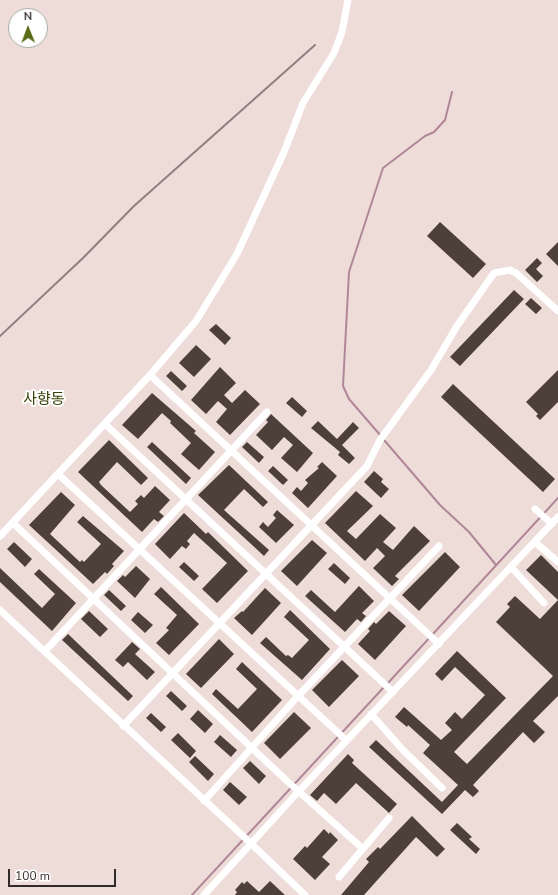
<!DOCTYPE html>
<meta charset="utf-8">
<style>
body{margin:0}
#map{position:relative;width:558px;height:895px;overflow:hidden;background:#eedcd9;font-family:"Nunito Sans",sans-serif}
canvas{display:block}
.north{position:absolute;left:8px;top:8px;width:40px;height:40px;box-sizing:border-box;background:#fff;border:1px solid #acaaa9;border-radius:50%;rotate:359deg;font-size:11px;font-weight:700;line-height:16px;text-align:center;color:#302a29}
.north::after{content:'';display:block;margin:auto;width:14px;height:18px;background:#5a6b16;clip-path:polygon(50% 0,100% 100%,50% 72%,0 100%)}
.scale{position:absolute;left:8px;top:869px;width:108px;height:18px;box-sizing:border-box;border:2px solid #302a29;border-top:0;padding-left:5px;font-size:12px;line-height:14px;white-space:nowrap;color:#302a29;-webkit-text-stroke:3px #fff;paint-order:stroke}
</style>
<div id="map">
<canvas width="558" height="895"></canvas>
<div class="north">N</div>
<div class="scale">100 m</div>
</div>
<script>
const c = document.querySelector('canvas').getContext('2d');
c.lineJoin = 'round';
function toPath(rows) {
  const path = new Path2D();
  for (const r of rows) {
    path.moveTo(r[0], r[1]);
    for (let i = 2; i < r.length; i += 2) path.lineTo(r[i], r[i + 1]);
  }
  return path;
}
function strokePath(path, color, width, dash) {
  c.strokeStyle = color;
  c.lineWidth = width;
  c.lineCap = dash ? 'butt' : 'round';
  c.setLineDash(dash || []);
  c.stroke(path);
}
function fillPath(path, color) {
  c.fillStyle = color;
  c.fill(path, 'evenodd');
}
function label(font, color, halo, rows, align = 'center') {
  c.font = font + ' "Nunito Sans","Noto Sans KR",sans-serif';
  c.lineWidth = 4;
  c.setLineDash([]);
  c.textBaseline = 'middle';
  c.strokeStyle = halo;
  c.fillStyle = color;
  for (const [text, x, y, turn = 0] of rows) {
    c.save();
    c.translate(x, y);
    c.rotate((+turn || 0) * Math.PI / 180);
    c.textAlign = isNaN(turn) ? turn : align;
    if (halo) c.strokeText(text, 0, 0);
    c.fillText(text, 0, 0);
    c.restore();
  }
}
const stream = toPath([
 [381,436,349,399,343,386,349,272,383,168,425,136,434,132,445,120,452,92],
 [384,440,440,505,469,532,496,565],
 [387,684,558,498],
 [192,895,384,687]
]);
const building = toPath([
 [440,222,486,264,473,278,427,236],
 [558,242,558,266,546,254],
 [537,258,542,263,536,269,543,276,537,282,525,270],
 [514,290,524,299,460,366,450,357],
 [531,298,542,308,536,314,525,304],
 [216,324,231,338,225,345,209,330],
 [196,345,211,359,194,377,179,363],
 [220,367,236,383,224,395,232,403,245,390,260,404,230,435,216,422,227,409,218,401,206,414,191,400],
 [558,370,558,402,540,420,536,416,538,414,526,402],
 [171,371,187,386,182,391,166,376],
 [453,384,555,479,543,492,441,397],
 [152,393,196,431,194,433,215,452,199,470,181,454,191,443,170,423,171,421,162,413,138,439,122,425],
 [292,397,307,411,302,417,286,403],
 [271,414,313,453,297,472,281,458,293,445,284,437,272,450,256,435,268,422,266,420],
 [318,421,337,439,353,422,359,428,342,445,355,458,349,464,338,455,340,452,311,428],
 [109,440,148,478,141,485,117,462,99,482,101,485,130,512,138,504,135,501,141,495,144,498,155,486,170,500,159,512,164,516,158,522,154,519,142,532,78,472],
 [152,442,191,478,186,484,147,447],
 [247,442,264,457,259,463,242,447],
 [322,462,337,476,308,508,292,493,297,487,301,491,308,483,305,480,319,468,317,467],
 [229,465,268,502,263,507,244,489,224,510,269,550,264,556,198,495],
 [273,466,288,480,283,485,268,471],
 [374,471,383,479,381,482,389,489,381,498,364,482],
 [356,491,373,506,347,531,356,539,380,514,396,528,383,542,393,550,414,526,430,541,395,576,399,579,392,586,373,568,385,556,377,548,365,561,325,523],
 [61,492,75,505,50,534,80,562,82,560,84,562,101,544,77,522,83,516,124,551,112,564,114,566,107,574,105,572,93,584,29,525],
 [277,510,294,525,276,543,259,527,263,522,268,527,276,518,273,515],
 [184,513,206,534,208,532,248,571,217,603,202,589,227,563,194,533,187,541,190,544,186,549,182,546,170,559,155,544],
 [312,540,327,553,297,586,281,571],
 [14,542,32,559,25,567,7,549],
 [445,552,460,567,419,611,402,595],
 [541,555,558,572,558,696,533,721,545,732,534,743,523,732,473,785,479,791,473,797,465,790,442,814,369,747,376,740,442,802,458,785,423,753,430,745,408,725,407,727,395,717,404,707,441,740,452,730,445,723,455,712,462,719,485,695,455,667,442,681,435,674,457,651,506,698,454,752,467,764,553,676,496,622,510,607,507,604,515,596,540,619,558,600,526,570],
 [184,562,199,576,194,581,179,567],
 [334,563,350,578,345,584,328,569],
 [136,566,150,579,135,598,117,581,123,575,125,577],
 [0,568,42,608,55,594,34,574,39,569,76,603,52,631,0,582],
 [359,586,374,601,362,613,366,616,361,622,357,619,345,632,305,596,311,590,335,612],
 [161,587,199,624,169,655,156,643,169,630,166,628,177,615,154,594],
 [265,588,281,603,252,635,234,618,242,611,243,612],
 [109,590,126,606,121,611,104,595],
 [290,610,330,649,302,680,260,643,266,637,286,656,288,655,292,658,309,640,284,617],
 [89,611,108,629,100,637,81,619],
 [389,611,406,626,375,660,358,644,370,631,368,629,374,622,376,624],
 [138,612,153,625,145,633,131,620],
 [68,634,133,696,128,701,62,640],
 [219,639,234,654,201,688,186,674],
 [132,642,140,649,135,654,155,672,147,680,128,662,123,667,115,660],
 [342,660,359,676,329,707,312,690],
 [242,662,282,700,252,732,212,694,216,689,238,709,257,689,236,669],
 [171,691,187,706,182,711,166,696],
 [198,710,213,724,205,733,190,719],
 [294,712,311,728,280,759,264,743],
 [151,713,166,727,161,732,146,718],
 [178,733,196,751,190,758,171,740],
 [220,735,237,750,231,757,214,742],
 [348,754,354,760,352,763,397,804,389,813,356,783,336,804,324,793,317,801,310,795],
 [195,756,214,774,208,781,189,762],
 [250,761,266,776,259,784,243,768],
 [230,782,247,797,239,805,223,790],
 [412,816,445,849,437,857,416,837,364,895,341,895,369,862,366,859,378,847,380,849],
 [457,823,472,837,469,839,480,849,476,854,450,830],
 [324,829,329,834,330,832,338,840,322,857,330,864,315,880,293,859,305,846,307,848],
 [247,881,259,892,270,881,285,895,235,895,237,892,235,890,242,882,244,884]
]);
const minor = toPath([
 [150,375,439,644],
 [105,424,393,692],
 [58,474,346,740],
 [535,509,552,524],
 [13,523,287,781,362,848],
 [0,536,150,375,196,321,237,254,284,152,303,103,334,53,342,32,348,0],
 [535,542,558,562],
 [511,567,544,603],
 [0,610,242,835,305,895],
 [45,651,267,412],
 [371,714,403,750,442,788],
 [123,726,367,466,380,440,431,370,457,326,494,273,510,270,516,273,558,311],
 [204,801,298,696,439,546],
 [339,877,389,818],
 [204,895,299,791,558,517]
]);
const rail = toPath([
 [0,336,83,258,134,206,315,45]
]);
const quarterNames = [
 ["사향동",44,400]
];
strokePath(stream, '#af8798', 2);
fillPath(building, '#4d403a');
strokePath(minor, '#fff', 7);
strokePath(rail, '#8d8180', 2);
label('15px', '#364206', '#fff', quarterNames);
</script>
